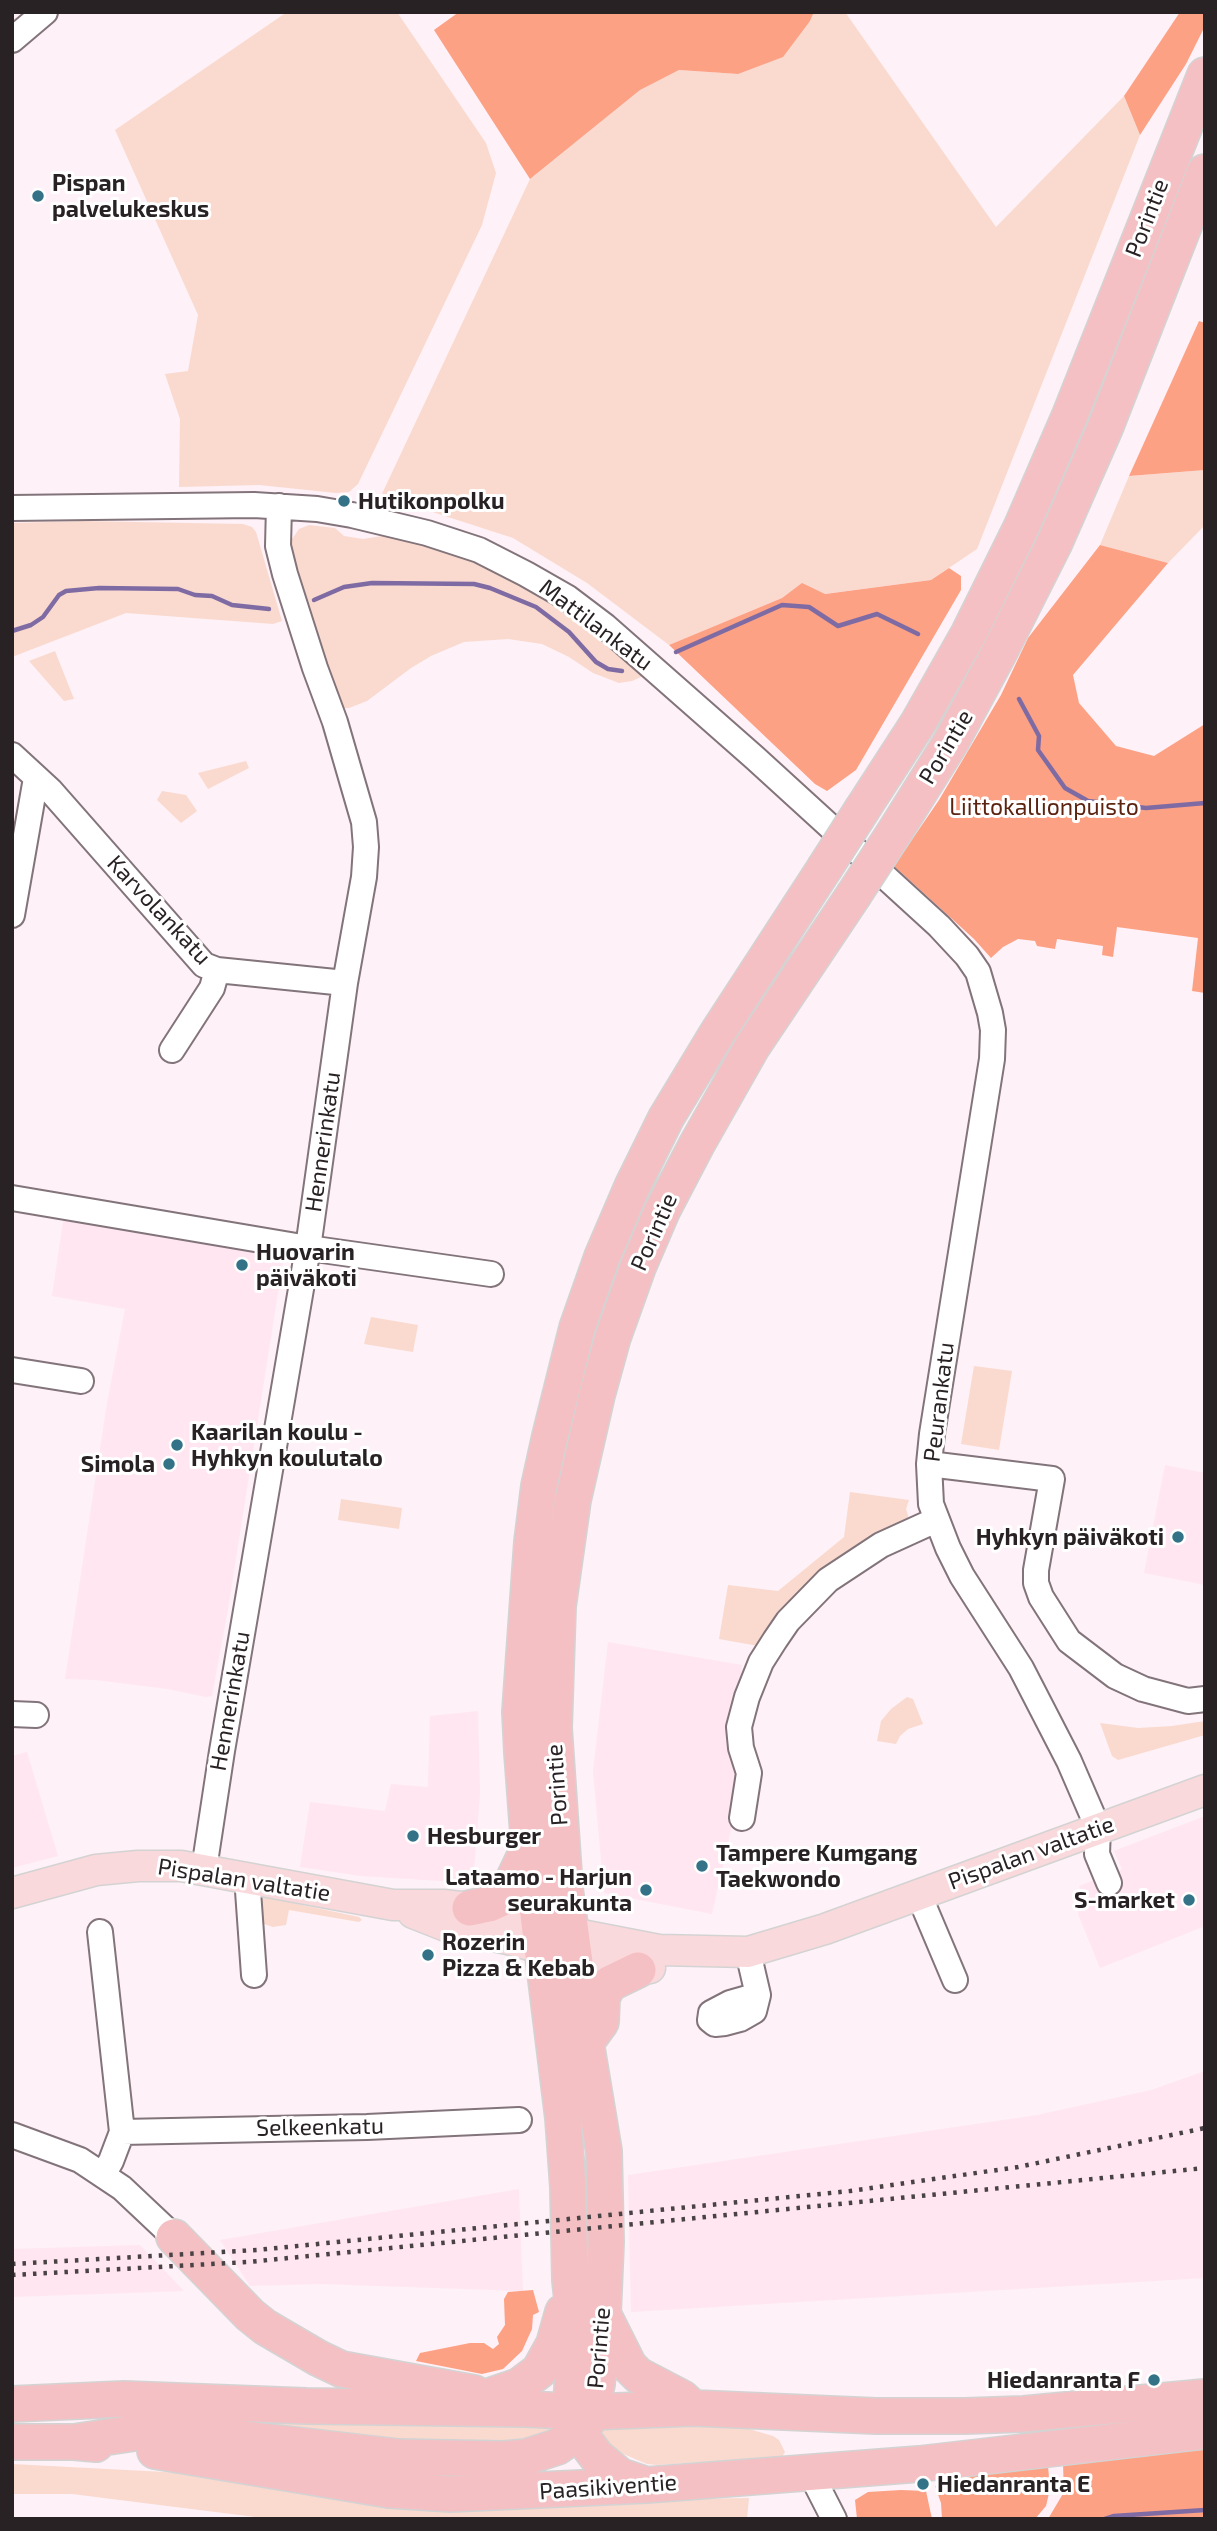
<!DOCTYPE html>
<meta charset="utf-8">
<style>
body{margin:0}
#map{position:relative;width:1217px;height:2531px;overflow:hidden;background:#fef1f7;font-family:"Exo 2",sans-serif}
canvas{display:block}
.frame{position:absolute;inset:0;border:14px solid #282224;pointer-events:none}
</style>
<div id="map">
<canvas width="1217" height="2531"></canvas>
<div class="frame"></div>
</div>
<script>
const c = document.querySelector('canvas').getContext('2d');
c.lineJoin = 'round';
function fillPath(path, color) {
  c.fillStyle = color;
  c.fill(path, 'evenodd');
}
function toPath(rows) {
  const path = new Path2D();
  for (const r of rows) {
    path.moveTo(r[0], r[1]);
    for (let i = 2; i < r.length; i += 2) path.lineTo(r[i], r[i + 1]);
  }
  return path;
}
function strokePath(path, color, width, dash) {
  c.strokeStyle = color;
  c.lineWidth = width;
  c.lineCap = dash ? 'butt' : 'round';
  c.setLineDash(dash || []);
  c.stroke(path);
}
function label(font, color, halo, rows, align = 'center') {
  c.font = font + ' "Exo 2",sans-serif';
  c.lineWidth = 6;
  c.setLineDash([]);
  c.textBaseline = 'middle';
  c.strokeStyle = halo;
  c.fillStyle = color;
  for (const [text, x, y, turn = 0] of rows) {
    c.save();
    c.translate(x, y);
    c.rotate((+turn || 0) * Math.PI / 180);
    c.textAlign = isNaN(turn) ? turn : align;
    if (halo) c.strokeText(text, 0, 0);
    c.fillText(text, 0, 0);
    c.restore();
  }
}
const built = toPath([
 [64,1215,284,1255,228,1609,212,1696,206,1697,167,1689,96,1680,65,1679,107,1403,125,1309,52,1296],
 [1165,1465,1205,1473,1205,1585,1144,1573],
 [608,1642,742,1665,733,1747,742,1781,712,1914,604,1893,593,1771],
 [478,1711,480,1794,473,1883,361,1876,300,1867,310,1802,385,1811,391,1784,428,1787,430,1716],
 [27,1752,58,1856,12,1868,12,1756],
 [1205,1816,1205,1926,1100,1968,1078,1914,1079,1907,1085,1905,1079,1886,1122,1869,1114,1851],
 [1205,2071,1205,2278,631,2312,628,2175,1037,2115,1151,2090],
 [519,2189,523,2291,320,2284,250,2286,220,2240],
 [140,2245,184,2291,12,2297,12,2249]
]);
const green = toPath([
 [287,12,397,12,486,143,496,173,482,225,358,484,349,492,336,493,259,485,179,487,180,419,165,374,188,371,198,315,115,130],
 [814,12,845,12,996,227,1124,96,1140,135,977,549,931,580,824,594,802,584,782,598,669,645,587,583,513,538,411,505,380,498,530,179,641,89,679,70,738,74,810,21],
 [1205,470,1205,525,1168,563,1100,545,1129,476],
 [82,521,243,524,252,527,256,532,282,621,273,624,126,613,12,657,12,523],
 [309,525,335,528,344,536,363,539,389,535,469,558,552,602,600,634,641,672,641,677,632,681,619,683,593,673,569,657,542,644,508,639,464,642,431,656,411,668,367,701,349,708,343,708,337,702,319,640,293,569,288,545,299,529],
 [55,651,74,699,64,701,29,661],
 [246,761,249,768,208,789,198,773],
 [162,791,186,795,197,811,181,823,157,800],
 [371,1317,418,1325,413,1352,364,1344],
 [974,1366,1012,1371,999,1450,961,1444],
 [850,1492,909,1500,906,1509,910,1522,764,1647,719,1639,728,1585,778,1591,844,1537],
 [341,1499,402,1508,399,1529,338,1520],
 [907,1697,913,1699,923,1724,908,1729,900,1736,896,1744,877,1741,881,1721,891,1709],
 [1205,1721,1205,1735,1118,1760,1112,1756,1100,1723,1138,1728,1172,1726],
 [265,1897,359,1917,362,1920,359,1922,289,1910,286,1925,273,1927,261,1923,257,1902],
 [158,2416,558,2425,548,2433,529,2440,499,2443,392,2439],
 [603,2424,739,2426,773,2436,779,2440,785,2452,782,2457,657,2465,647,2464,609,2448,600,2438,600,2425],
 [12,2464,681,2499,749,2498,747,2519,271,2519,72,2494,12,2494]
]);
const forest = toPath([
 [459,12,814,12,810,21,783,57,738,74,679,70,640,90,530,179,434,30],
 [1180,12,1205,12,1205,26,1186,64,1140,135,1124,96],
 [1199,321,1205,323,1205,470,1129,476],
 [1100,545,1168,563,1073,675,1079,703,1116,746,1154,756,1205,724,1205,993,1192,991,1198,938,1117,927,1113,957,1102,955,1103,946,1057,939,1055,949,1037,946,1035,941,1018,939,1003,947,991,958,974,939,894,866,939,800,1001,695,1028,638],
 [949,568,961,576,961,590,856,770,827,791,815,784,669,645,782,598,802,583,825,594,931,580],
 [533,2290,539,2312,533,2315,532,2329,522,2351,503,2369,482,2374,416,2361,420,2353,470,2343,484,2343,493,2349,499,2344,497,2337,505,2325,504,2299,508,2292],
 [1205,2447,1205,2519,1048,2519,1064,2492,1063,2464],
 [1048,2466,1050,2489,1046,2506,1035,2519,942,2519,941,2503,935,2486,971,2473],
 [901,2490,926,2491,932,2519,857,2519,855,2500,868,2492]
]);
const stream = toPath([
 [314,600,344,587,372,583,474,584,490,588,536,607,569,632,596,662,608,669,622,671],
 [12,631,31,625,43,617,59,595,66,591,99,588,178,589,195,595,212,596,232,605,269,609],
 [676,652,782,605,809,607,838,626,877,614,918,634],
 [1019,699,1039,736,1038,750,1065,788,1088,801,1146,808,1205,803],
 [1105,2519,1114,2516,1205,2510]
]);
const minor = toPath([
 [12,40,45,12],
 [12,508,254,505,317,509,352,515,427,533,479,550,526,574,568,598,605,626,755,758,939,926,967,956,978,972,990,1013,993,1030,992,1059,932,1434,929,1464,931,1504,948,1548,962,1576,1021,1668,1069,1761,1098,1828,1097,1854,1109,1883],
 [12,755,50,790,204,965,217,970,345,983],
 [12,915,36,778],
 [172,1050,212,988,217,970],
 [12,1198,308,1248,491,1274],
 [12,1370,81,1381],
 [929,1464,1052,1479,1036,1570,1036,1583,1041,1597,1069,1641,1115,1676,1143,1689,1188,1701,1205,1699],
 [12,1714,36,1715],
 [742,1818,749,1773,741,1748,739,1727,747,1697,761,1662,775,1640,788,1621,828,1580,881,1545,936,1520],
 [204,1869,222,1751,308,1248,345,983,364,877,366,847,364,822,335,722,315,668,285,574,278,546,279,506],
 [251,1878,248,1891,254,1975],
 [919,1895,955,1980],
 [100,1932,122,2132,367,2127,519,2120],
 [748,1952,758,1995,754,2011,740,2019,725,2023,715,2024,710,2020,711,2013,730,2003,758,1995],
 [12,2135,80,2160,122,2188,174,2237],
 [103,2175,111,2161,122,2132],
 [810,2472,834,2519]
]);
const major = toPath([
 [12,1893,96,1870,138,1866,181,1866,393,1905,443,1905,470,1908,571,1933,659,1950,748,1952,825,1929,1205,1790],
 [413,1913,446,1926,508,1939,574,1957,638,1970,650,1968]
]);
const highway = toPath([
 [863,808,918,723,969,633,1021,528,1070,415,1205,75],
 [894,833,951,742,999,653,1054,544,1105,428,1205,172],
 [470,1908,489,1904,500,1899,508,1891,530,1845],
 [590,2037,601,2022,602,1997,609,1984,638,1970],
 [174,2237,250,2315,265,2327,318,2358,341,2369,474,2393],
 [604,2316,629,2366,638,2375,682,2398,693,2408],
 [478,2400,519,2386,539,2371,554,2344,563,2312],
 [12,2404,124,2399,306,2406,524,2409,591,2412,693,2408,876,2416,965,2416,1024,2414,1205,2397],
 [12,2442,74,2442,96,2444],
 [74,2442,141,2432,200,2434,399,2457,504,2459,526,2457,557,2447,578,2432,589,2419,597,2384,603,2314,606,2242,604,2151,586,2043,565,1889,554,1728,558,1606,573,1500,597,1395,613,1337,638,1267,662,1211,697,1144,752,1047,853,896],
 [155,2451,389,2490,451,2494,647,2485,919,2464,1205,2431],
 [647,2485,620,2476,597,2457,578,2432,571,2411,575,2327,570,2280,568,2187,563,2118,528,1833,522,1752,520,1712,532,1542,539,1486,550,1436,577,1328,602,1257,632,1187,666,1118,718,1032,824,869]
]);
const rail = toPath([
 [12,2264,257,2250,850,2191,1018,2167,1205,2128],
 [12,2275,248,2262,1205,2168]
]);
const highwayBridge = toPath([
 [824,869,863,808],
 [853,896,894,833]
]);
const markers = [
 [38,196,7,"#337287"],
 [344,501,7,"#337287"],
 [242,1265,7,"#337287"],
 [177,1445,7,"#337287"],
 [169,1464,7,"#337287"],
 [1178,1537,7,"#337287"],
 [413,1836,7,"#337287"],
 [702,1866,7,"#337287"],
 [646,1890,7,"#337287"],
 [1189,1900,7,"#337287"],
 [428,1955,7,"#337287"],
 [1154,2380,7,"#337287"],
 [923,2484,7,"#337287"]
];
const poiNames = [
 ["Pispan",52,183],
 ["palvelukeskus",52,209],
 ["Hutikonpolku",358,501],
 ["Huovarin",256,1252],
 ["päiväkoti",256,1278],
 ["Kaarilan koulu -",191,1432],
 ["Hyhkyn koulutalo",191,1458],
 ["Simola",155,1464,"right"],
 ["Hyhkyn päiväkoti",1164,1537,"right"],
 ["Hesburger",427,1836],
 ["Tampere Kumgang",716,1853],
 ["Taekwondo",716,1879],
 ["Lataamo - Harjun",632,1877,"right"],
 ["seurakunta",632,1903,"right"],
 ["S-market",1175,1900,"right"],
 ["Rozerin",442,1942],
 ["Pizza & Kebab",442,1968],
 ["Hiedanranta F",1140,2380,"right"],
 ["Hiedanranta E",937,2484]
];
const streetNames = [
 ["Porintie",1147,218,-69],
 ["Mattilankatu",596,625,37],
 ["Porintie",946,747,-59],
 ["Karvolankatu",159,910,47],
 ["Hennerinkatu",323,1142,-82],
 ["Porintie",654,1232,-66],
 ["Peurankatu",939,1402,-83],
 ["Hennerinkatu",230,1701,-80],
 ["Porintie",557,1785,-94],
 ["Pispalan valtatie",1031,1853,-20],
 ["Pispalan valtatie",244,1880,9],
 ["Selkeenkatu",320,2127,-1],
 ["Porintie",599,2348,-85],
 ["Paasikiventie",608,2487,-4]
];
const parkNames = [
 ["Liittokallionpuisto",1044,807]
];
fillPath(built, '#ffe6f1');
fillPath(green, '#fadacf');
fillPath(forest, '#fca184');
strokePath(stream, '#7f6ba3', 4.5);
strokePath(minor, '#82747a', 28);
strokePath(major, '#d4d3d3', 33);
strokePath(highway, '#d4d3d3', 38);
strokePath(minor, '#fff', 24);
strokePath(major, '#f9d9dc', 30);
strokePath(highway, '#f5c0c4', 35);
strokePath(rail, '#494244', 4.5, [3.5, 7]);
strokePath(highwayBridge, '#d4d3d3', 38, []);
strokePath(highwayBridge, '#f5c0c4', 35);
for (const [x, y, r, color] of markers) {
  const dot = new Path2D();
  dot.arc(x, y, r, 0, 2 * Math.PI);
  c.fillStyle = color;
  c.fill(dot);
  strokePath(dot, '#fff', 2.5);
}
label('bold 23px', '#282224', '#fff', poiNames, 'left');
label('23px', '#282224', '#fff', streetNames);
label('23px', '#5b2310', '#fff', parkNames);
</script>
